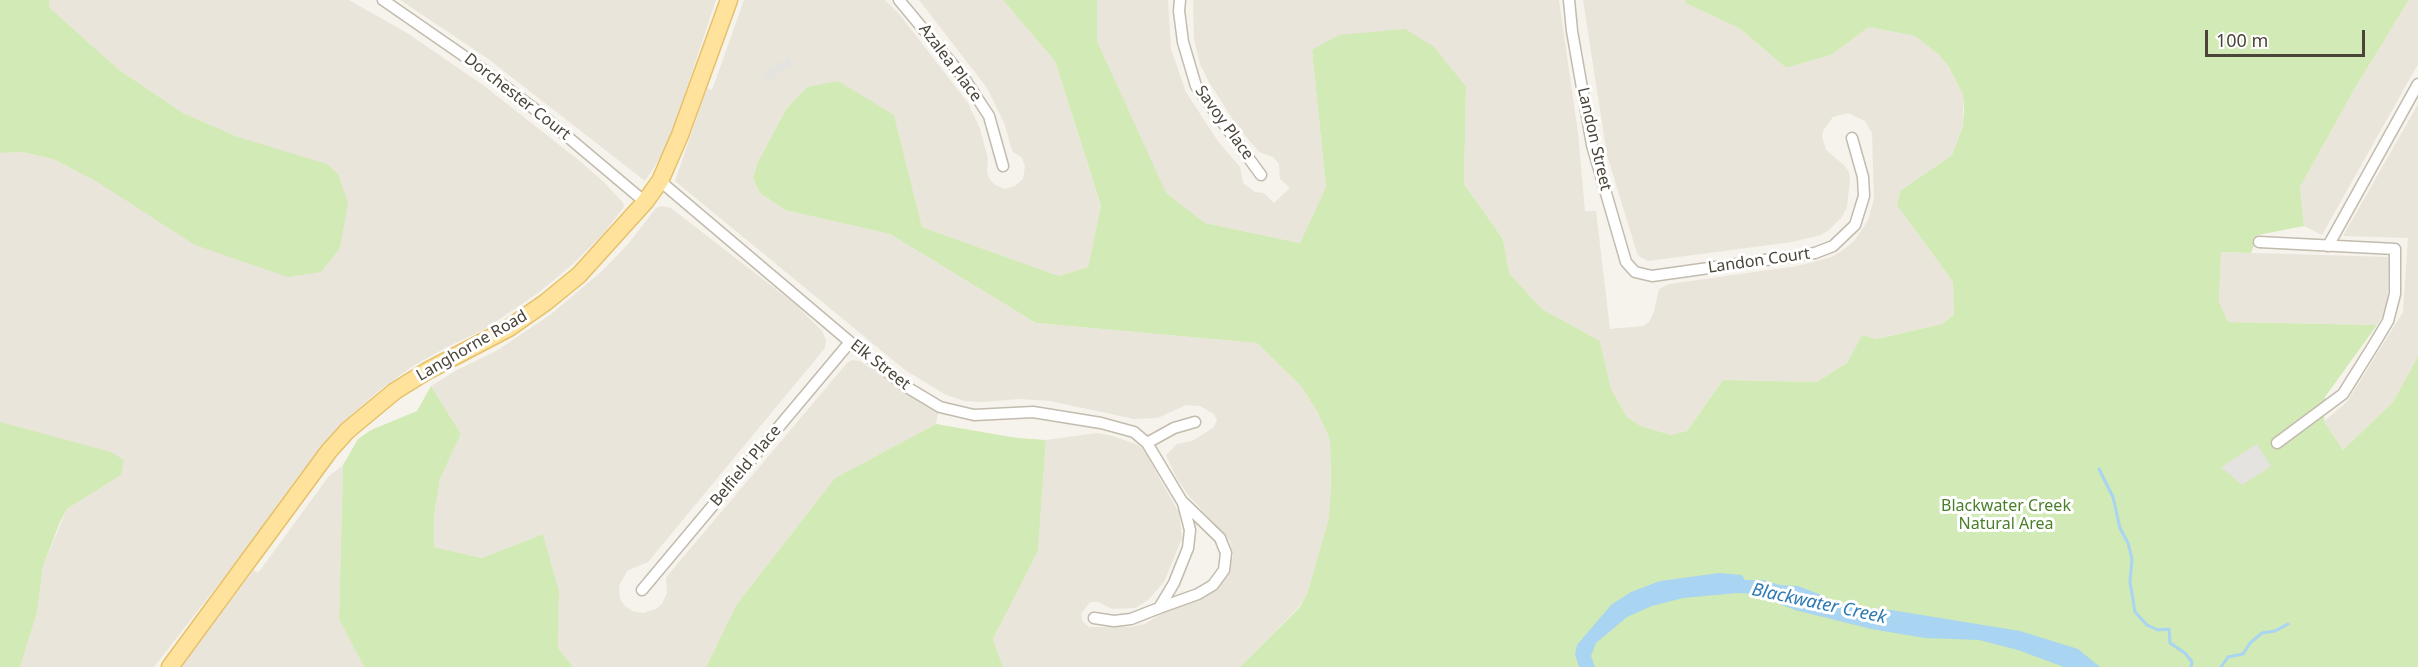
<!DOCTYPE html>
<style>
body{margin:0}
#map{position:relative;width:2418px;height:667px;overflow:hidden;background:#f6f3ec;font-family:"Noto Sans",sans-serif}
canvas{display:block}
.scale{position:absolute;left:2205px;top:30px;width:160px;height:27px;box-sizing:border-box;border:3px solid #4b4439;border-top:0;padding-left:8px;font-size:18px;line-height:21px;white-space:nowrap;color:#4b4439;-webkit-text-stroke:4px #fff;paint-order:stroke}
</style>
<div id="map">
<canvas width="2418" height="667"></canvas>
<div class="scale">100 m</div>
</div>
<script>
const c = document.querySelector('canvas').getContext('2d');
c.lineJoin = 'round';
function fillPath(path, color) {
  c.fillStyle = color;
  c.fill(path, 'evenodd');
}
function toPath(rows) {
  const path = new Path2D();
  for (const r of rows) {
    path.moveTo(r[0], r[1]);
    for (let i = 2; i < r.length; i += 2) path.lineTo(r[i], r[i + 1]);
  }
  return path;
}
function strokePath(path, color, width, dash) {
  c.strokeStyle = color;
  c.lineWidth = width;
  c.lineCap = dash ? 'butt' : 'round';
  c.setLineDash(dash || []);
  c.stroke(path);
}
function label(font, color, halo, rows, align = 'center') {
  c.font = font + ' "Noto Sans",sans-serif';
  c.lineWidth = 6;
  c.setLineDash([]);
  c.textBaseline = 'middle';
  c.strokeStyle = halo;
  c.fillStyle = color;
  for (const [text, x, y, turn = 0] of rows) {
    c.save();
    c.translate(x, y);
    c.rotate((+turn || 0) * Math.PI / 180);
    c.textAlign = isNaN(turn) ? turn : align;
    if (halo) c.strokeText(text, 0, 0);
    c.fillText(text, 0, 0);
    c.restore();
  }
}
const residential = toPath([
 [49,0,349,0,407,33,483,85,581,162,605,183,623,203,624,207,603,234,572,265,538,293,485,329,445,348,413,366,381,389,352,414,325,443,299,475,263,527,154,667,20,667,37,613,43,566,67,509,121,475,0,422,0,153,22,152,53,159,96,181,238,137,183,113,118,69,50,8],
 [400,0,716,0,674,127,665,150,645,181,487,58],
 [744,0,885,0,900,15,968,103,980,129,988,159,987,171,989,178,994,184,1004,189,1015,186,1023,179,1025,166,1022,158,1012,151,1005,125,987,88,919,0,1003,0,1055,61,1101,207,1088,267,1059,276,922,227,894,115,807,87,786,109,757,164,753,179,760,193,785,210,890,234,1036,323,1257,343,1301,386,1318,413,1330,440,1331,486,1329,518,1307,594,1298,608,1240,667,1003,667,993,639,1038,551,1046,440,1097,433,1113,436,1138,445,1144,450,1179,513,1182,538,1164,582,1148,600,1135,608,1112,609,1098,602,1090,602,1081,614,1083,622,1089,627,1130,627,1145,624,1172,607,1208,593,1221,584,1229,571,1233,556,1230,541,1189,496,1176,477,1166,455,1177,444,1192,441,1213,428,1217,421,1214,414,1200,406,1186,405,1158,418,1134,419,1050,401,1019,399,982,402,965,401,946,395,905,370,675,181,707,88,712,90],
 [1097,0,1168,0,1171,49,1186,92,1217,140,1240,167,1243,183,1255,192,1264,193,1274,203,1290,188,1280,179,1279,164,1273,157,1259,152,1237,126,1209,82,1200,64,1194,39,1193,0,1559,0,1578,133,1585,211,1596,211,1610,329,1643,326,1649,322,1654,312,1659,289,1669,284,1797,266,1832,257,1843,250,1855,240,1868,220,1874,199,1872,133,1865,121,1848,113,1833,117,1824,129,1822,136,1826,150,1844,165,1849,172,1850,179,1847,207,1842,217,1829,230,1821,235,1792,242,1648,261,1640,257,1637,253,1607,155,1583,0,1686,0,1685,3,1739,28,1786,68,1831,55,1869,27,1915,36,1939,55,1949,67,1963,95,1963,125,1952,155,1900,191,1897,205,1953,282,1954,313,1942,324,1875,339,1862,335,1847,363,1817,382,1723,380,1687,431,1671,435,1641,426,1627,417,1611,389,1600,341,1542,309,1509,273,1503,239,1464,184,1466,87,1312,50,1326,187,1300,243,1205,223,1165,193,1097,41],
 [2409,0,2418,0,2418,64,2322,235,2304,226,2300,187,2355,88],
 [2418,104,2418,356,2393,402,2343,450,2324,421,2347,402,2403,312,2408,238,2343,236],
 [661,206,671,208,795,304,822,331,826,340,825,348,648,562,627,571,619,586,620,599,624,605,632,611,643,613,656,609,662,604,667,593,666,579,668,575,847,363,852,360,860,361,938,413,936,424,835,478,737,604,706,667,573,667,558,648,559,591,543,534,482,558,434,547,434,516,440,479,461,434,431,386,457,370,496,351,550,315,602,271,628,244,656,208],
 [2221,252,2389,257,2387,309,2377,325,2227,322,2219,302],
 [343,465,339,619,364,667,181,667,254,570,258,573,329,476]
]);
const green = toPath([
 [0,0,49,0,50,8,118,69,183,113,238,137,327,164,338,174,348,203,340,248,321,272,288,277,195,245,96,181,53,159,22,152,0,153],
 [1003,0,1097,0,1097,41,1166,193,1205,223,1300,243,1326,187,1312,50,1339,35,1405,29,1434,47,1466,87,1464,184,1503,239,1509,273,1542,309,1600,341,1611,389,1627,417,1641,426,1671,435,1687,431,1723,380,1817,382,1847,363,1862,335,1876,339,1942,324,1954,314,1953,282,1897,205,1900,191,1952,155,1963,126,1964,110,1963,95,1949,67,1939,55,1915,36,1869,27,1831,55,1786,68,1739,28,1685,3,1686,0,2409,0,2355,88,2300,187,2304,226,2258,235,2251,253,2221,252,2219,302,2228,322,2377,325,2325,397,2324,421,2343,450,2393,402,2418,356,2418,667,1240,667,1299,608,1307,594,1329,518,1331,486,1330,440,1318,413,1301,386,1257,343,1036,323,890,234,785,210,760,193,753,179,757,164,786,109,807,87,838,81,894,115,922,227,1059,276,1088,267,1101,206,1055,61],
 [431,386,461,434,440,479,434,516,434,547,482,558,543,534,559,591,558,648,573,667,364,667,339,619,343,465,358,439,371,430,417,411],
 [0,422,111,452,124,460,121,475,67,509,60,522,43,566,37,613,20,667,0,667],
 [936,424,1017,438,1046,440,1038,551,993,639,1003,667,706,667,737,604,835,478]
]);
const parking = toPath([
 [789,57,792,65,781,71,770,82,763,76,769,69],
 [2257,444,2271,466,2242,485,2221,467]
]);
const water = toPath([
 [1719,573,1742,575,1745,580,1763,580,1780,585,1798,586,1824,596,1840,606,1891,610,2020,631,2078,649,2100,667,2064,667,2018,650,1979,640,1925,638,1871,629,1795,610,1755,594,1737,593,1683,598,1652,606,1627,617,1596,643,1591,656,1595,667,1579,667,1575,654,1577,645,1611,605,1631,592,1660,581]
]);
const stream = toPath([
 [2099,469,2113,497,2120,528,2128,543,2132,559,2130,582,2135,612,2147,625,2158,630,2169,629,2170,643,2185,653,2192,662,2191,667],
 [2221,667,2228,657,2243,654,2250,643,2262,633,2275,631,2288,624]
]);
const street = toPath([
 [383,0,474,63,537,111,645,202],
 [899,0,964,78,989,116,1003,166],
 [1180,0,1179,11,1183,42,1196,86,1261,175],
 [1569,0,1572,31,1592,145,1626,262,1635,272,1652,276,1815,253,1833,246,1855,225,1864,196,1863,177,1852,138],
 [660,181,850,342,905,386,940,407,974,415,1033,412,1101,423,1134,432,1147,443,1183,503,1190,530,1188,548,1174,583,1159,608,1131,619,1114,621,1094,618],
 [2259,242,2395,249,2395,294,2388,321,2373,346,2343,394,2277,443],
 [2328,246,2418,84],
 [1147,443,1174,428,1195,422],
 [642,590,850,342],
 [1159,608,1198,594,1213,585,1224,570,1226,553,1220,538,1184,503]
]);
const primary = toPath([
 [170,667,329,451,348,430,395,391,427,371,509,328,546,302,579,275,645,202,660,181,680,135,729,0]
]);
const streetNames = [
 ["Azalea Place",950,63,53],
 ["Dorchester Court",517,97,38],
 ["Savoy Place",1224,123,54],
 ["Landon Street",1594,139,77],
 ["Landon Court",1759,261,-8],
 ["Langhorne Road",472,346,-30],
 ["Elk Street",880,365,38],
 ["Belfield Place",746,466,-50]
];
const parkNames = [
 ["Blackwater Creek",2006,506],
 ["Natural Area",2006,524]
];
const waterNames = [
 ["Blackwater Creek",1819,604,12]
];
fillPath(residential, '#eae5da');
fillPath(green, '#d2eab5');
fillPath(parking, '#e5e3e0');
fillPath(water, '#a9d4f2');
strokePath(stream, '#a9d4f2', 3);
strokePath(street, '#c2bbae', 13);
strokePath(primary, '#e6c16a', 19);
strokePath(street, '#fff', 10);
strokePath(primary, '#ffe39c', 16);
label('16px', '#4b4439', '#fff', streetNames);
label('16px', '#4a7f2a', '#fff', parkNames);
label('italic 18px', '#2e7ab2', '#fff', waterNames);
</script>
